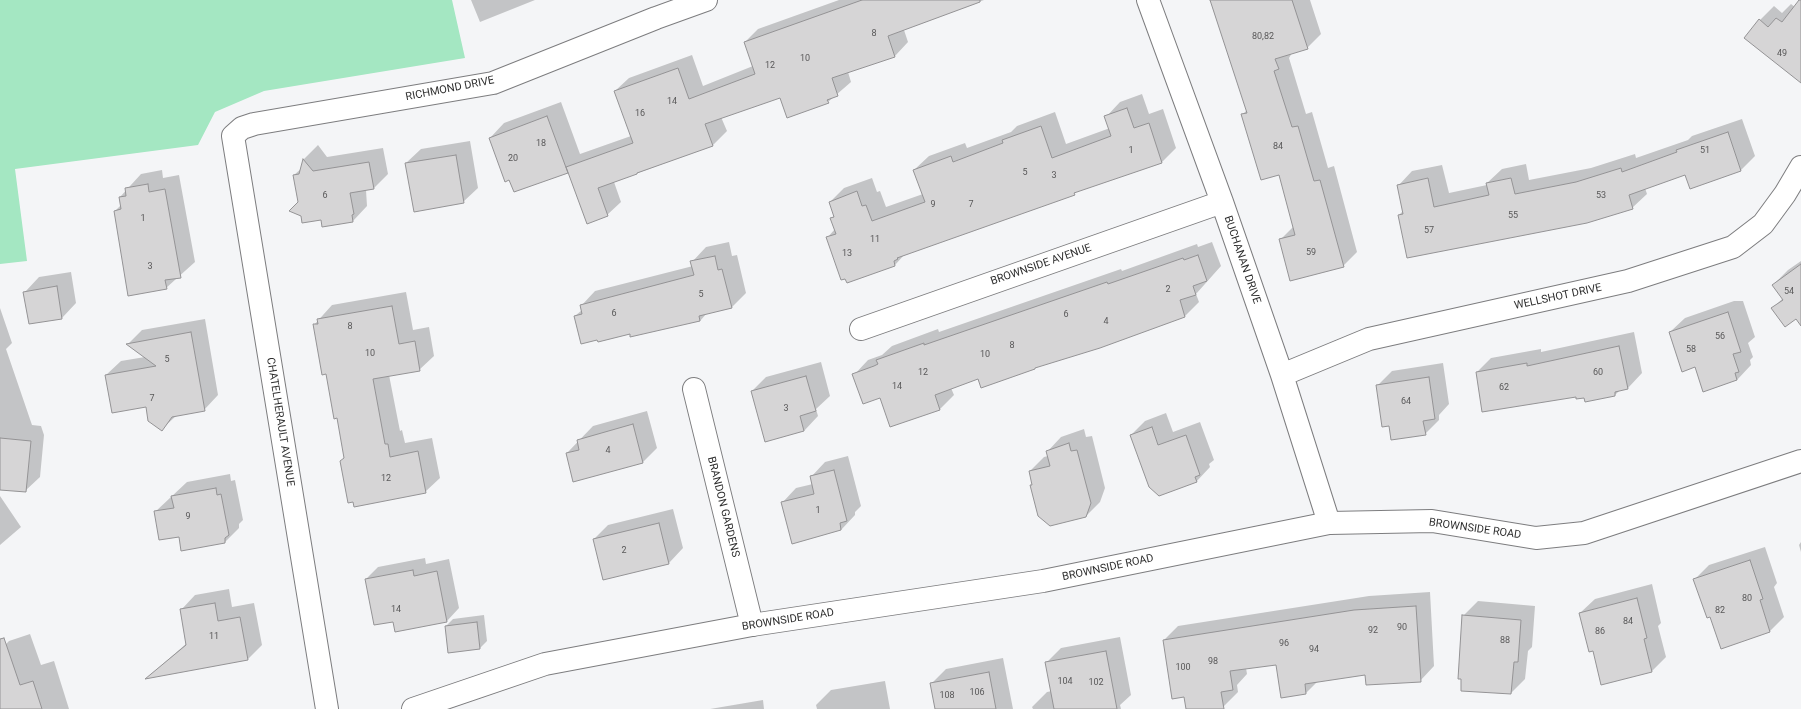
<!DOCTYPE html>
<style>
body{margin:0}
canvas{display:block;background:#f4f5f7}
</style>
<canvas width="1801" height="709"></canvas>
<script>
const c = document.querySelector('canvas').getContext('2d');
c.lineJoin = 'round';
function fillPath(path, color) {
  c.fillStyle = color;
  c.fill(path, 'evenodd');
}
function toPath(rows) {
  const path = new Path2D();
  for (const r of rows) {
    path.moveTo(r[0], r[1]);
    for (let i = 2; i < r.length; i += 2) path.lineTo(r[i], r[i + 1]);
  }
  return path;
}
function strokePath(path, color, width, dash) {
  c.strokeStyle = color;
  c.lineWidth = width;
  c.lineCap = dash ? 'butt' : 'round';
  c.setLineDash(dash || []);
  c.stroke(path);
}
function label(font, color, halo, rows, align = 'center') {
  c.font = font + ' Roboto,sans-serif';
  c.lineWidth = 3.5;
  c.setLineDash([]);
  c.textBaseline = 'middle';
  c.strokeStyle = halo;
  c.fillStyle = color;
  for (const [text, x, y, turn = 0] of rows) {
    c.save();
    c.translate(x, y);
    c.rotate((+turn || 0) * Math.PI / 180);
    c.textAlign = isNaN(turn) ? turn : align;
    if (halo) c.strokeText(text, 0, 0);
    c.fillText(text, 0, 0);
    c.restore();
  }
}
const green = toPath([
 [0,0,452,0,465,58,264,91,215,112,198,145,15,169,27,261,0,264]
]);
const shadow = toPath([
 [471,0,535,0,480,22],
 [839,0,984,0,904,30,908,42,895,56,848,72,851,82,828,102,780,97,721,117,727,131,713,145,614,182,621,202,607,215,569,171,568,172,490,138,504,123,561,102,580,154,631,136,615,91,629,78,692,55,703,86,753,66,745,42,758,29],
 [1211,0,1310,0,1321,34,1307,48,1292,53,1289,58,1306,114,1312,112,1328,168,1334,166,1357,252,1343,266,1280,240,1294,226,1280,174,1243,114,1247,110],
 [1801,2,1801,70,1760,20,1774,6,1782,13,1791,4,1796,8],
 [1142,94,1149,114,1163,109,1176,148,1162,162,1078,190,1074,194,905,254,895,265,827,238,835,229,832,218,835,215,830,202,844,188,872,178,877,192,880,191,886,207,923,194,914,170,929,156,965,143,967,148,1011,132,1017,126,1055,112,1066,144,1110,128,1106,117,1120,102],
 [1742,119,1755,156,1741,170,1686,174,1645,188,1647,194,1632,208,1399,215,1403,211,1398,186,1412,171,1442,165,1449,193,1487,185,1487,183,1502,169,1526,164,1529,180,1591,168,1635,154,1636,158,1688,140,1692,136],
 [470,141,478,188,463,202,406,163,421,149],
 [318,145,327,157,383,148,388,174,374,188,366,190,367,206,353,221,322,219,299,202,294,175,302,168,304,159],
 [162,170,163,178,179,175,195,262,166,288,115,211,121,205,120,197,141,174],
 [729,242,732,256,737,255,746,293,731,308,707,313,700,321,631,333,575,316,582,310,581,306,595,291,693,266,692,262,706,247],
 [1212,242,1221,266,1196,294,1199,302,1185,316,1099,347,1037,366,1035,368,979,378,951,388,954,395,940,409,881,397,854,375,868,360,882,355,892,346,938,329,939,332,1121,269,1122,271,1197,244,1198,247],
 [1801,261,1801,314,1773,308,1783,298,1773,285,1788,270],
 [71,272,76,303,62,318,30,323,25,292,39,277],
 [406,292,413,330,429,327,434,356,419,370,389,375,400,431,402,430,405,443,432,438,440,478,425,492,345,457,338,417,314,325,332,305],
 [1734,301,1743,301,1755,337,1748,343,1753,357,1750,360,1751,365,1737,380,1703,391,1695,366,1670,332,1685,318],
 [0,308,12,343,6,349,32,425,41,426,44,435,40,477,25,491,0,489],
 [205,319,218,395,204,410,177,415,162,429,146,406,106,375,121,361,145,357,128,344,142,330],
 [1634,332,1642,373,1628,388,1621,389,1615,395,1577,396,1477,372,1491,358,1541,349,1541,352],
 [821,362,830,396,816,409,818,416,804,431,752,391,766,377],
 [1443,363,1449,404,1439,415,1439,420,1425,434,1390,425,1377,386,1392,371],
 [647,411,657,448,643,462,567,453,593,426],
 [1166,413,1173,432,1200,422,1214,460,1209,464,1210,467,1196,482,1131,435,1145,421],
 [1084,429,1086,437,1092,436,1105,488,1100,502,1086,516,1031,486,1033,484,1030,471,1044,457,1048,456,1047,452,1061,437],
 [848,456,861,506,855,512,855,515,841,530,782,503,796,488,813,484,811,477,825,462],
 [230,474,231,481,235,480,243,520,239,524,239,528,225,542,180,536,155,512,187,482],
 [0,496,21,527,0,545],
 [673,509,683,548,669,563,594,539,608,525],
 [1801,542,1801,552,1799,545],
 [1765,547,1777,583,1774,587,1784,617,1770,631,1722,648,1711,615,1695,579,1709,565],
 [425,558,426,564,449,559,459,608,447,621,394,621,366,579,378,567],
 [1652,584,1661,623,1658,626,1666,657,1652,671,1594,650,1580,613,1595,599],
 [229,589,232,607,254,603,262,645,247,660,148,677,187,643,181,610,195,595],
 [1430,592,1434,666,1420,681,1366,674,1318,681,1306,693,1277,664,1246,668,1247,674,1237,685,1238,692,1223,707,1208,709,1187,709,1185,696,1164,640,1178,626,1369,596],
 [1478,601,1535,606,1532,647,1528,651,1525,679,1511,693,1463,616],
 [484,615,487,641,480,648,446,626,453,619],
 [30,634,41,665,54,661,69,709,0,709,0,650,9,641],
 [1120,637,1131,695,1120,705,1121,709,1033,709,1032,707,1047,692,1052,691,1047,662,1061,648],
 [1003,658,1013,709,936,709,932,683,946,669],
 [885,681,890,709,817,709,816,705,831,690],
 [763,700,764,709,710,709]
]);
const building = toPath([
 [862,0,980,0,980,2,888,36,895,57,832,78,838,96,827,100,829,103,787,118,780,98,705,124,713,146,637,173,637,174,598,188,608,216,587,224,566,167,633,143,614,91,678,68,689,99,755,74,744,42,862,0],
 [1210,0,1292,0,1308,49,1275,59,1279,69,1274,71,1292,127,1298,126,1314,181,1320,180,1344,267,1290,281,1279,239,1295,235,1279,175,1261,180,1241,114,1247,113,1210,0],
 [1799,0,1801,0,1801,83,1744,38,1759,19,1768,27,1776,18,1782,22,1799,0],
 [1127,108,1134,128,1149,123,1162,163,1074,193,1075,195,897,258,898,259,894,261,895,266,847,283,845,279,841,280,826,237,836,234,830,218,834,217,829,202,857,191,862,206,866,205,872,221,925,202,913,170,951,156,953,162,1003,143,1002,140,1041,126,1052,158,1111,136,1104,116,1127,108],
 [547,116,568,173,514,192,509,180,505,182,489,138,547,116],
 [1728,132,1741,171,1690,189,1685,175,1629,195,1633,209,1587,223,1407,258,1398,215,1403,214,1397,185,1428,178,1434,207,1489,195,1486,183,1511,178,1515,194,1576,182,1621,168,1622,172,1677,152,1676,150,1728,132],
 [456,155,464,203,414,212,405,163,456,155],
 [303,159,313,171,369,162,374,189,350,193,354,214,352,215,353,222,322,227,321,220,302,223,301,216,289,211,298,202,293,175,299,174,303,159],
 [148,184,149,192,165,189,181,278,165,280,167,289,128,296,114,211,121,209,119,197,126,196,125,188,148,184],
 [1198,255,1207,281,1193,286,1196,295,1180,300,1185,317,1100,348,1035,368,1035,369,981,388,978,379,935,395,940,410,890,427,880,398,863,404,852,374,874,366,878,364,876,360,924,343,924,345,1107,282,1108,284,1183,258,1184,260,1198,255],
 [715,256,718,270,722,269,732,308,699,316,700,321,630,337,630,334,598,342,597,340,581,344,574,316,582,314,580,305,694,275,690,261,715,256],
 [1801,264,1801,326,1796,319,1785,327,1771,308,1783,300,1772,285,1801,264],
 [57,286,62,319,29,324,23,292,57,286],
 [392,306,399,344,415,341,420,371,373,379,385,444,388,444,390,457,418,451,426,493,354,507,353,502,348,503,340,461,344,458,337,418,334,419,326,374,322,375,313,324,318,324,317,319,392,306],
 [1728,312,1741,352,1733,354,1739,372,1735,373,1737,380,1703,392,1695,367,1682,372,1669,332,1728,312],
 [191,332,205,411,172,417,162,431,148,421,146,407,112,413,105,375,156,366,126,344,191,332],
 [1619,346,1628,389,1615,392,1615,396,1585,402,1584,398,1576,399,1576,397,1482,412,1476,372,1527,363,1527,366,1619,346],
 [806,376,816,411,800,416,804,431,765,442,751,391,806,376],
 [1429,377,1435,419,1423,421,1426,435,1391,440,1389,426,1382,427,1376,385,1429,377],
 [633,424,643,463,573,482,566,453,579,450,577,440,633,424],
 [1152,427,1158,445,1186,435,1200,475,1195,477,1197,482,1159,496,1149,487,1130,435,1152,427],
 [0,438,31,441,26,492,0,490,0,438],
 [1069,443,1071,451,1077,450,1091,503,1086,517,1050,526,1038,516,1030,485,1032,485,1029,471,1050,466,1046,451,1069,443],
 [834,470,847,521,840,523,841,530,792,544,781,502,814,494,810,476,834,470],
 [216,488,217,495,221,494,229,535,225,538,225,543,181,551,179,537,159,540,154,511,174,508,171,496,216,488],
 [659,523,669,564,603,580,593,539,659,523],
 [1750,560,1763,599,1760,600,1770,632,1721,649,1710,617,1707,618,1693,579,1750,560],
 [413,570,414,576,437,571,447,622,395,632,393,622,374,625,365,579,413,570],
 [1637,598,1647,638,1644,639,1652,672,1601,685,1593,651,1589,652,1579,613,1637,598],
 [215,603,218,621,240,617,248,660,145,679,186,645,180,609,215,603],
 [1416,606,1421,682,1366,685,1365,675,1305,684,1306,694,1281,698,1276,665,1230,671,1233,690,1221,692,1224,709,1186,709,1184,697,1172,699,1163,640,1354,610,1416,606],
 [1462,615,1521,620,1518,662,1514,662,1511,694,1461,691,1461,679,1458,679,1462,615],
 [477,622,480,649,448,653,445,626,477,622],
 [4,638,20,685,33,681,42,709,0,709,0,639,4,638],
 [1106,651,1117,709,1054,709,1045,662,1106,651],
 [989,672,996,709,935,709,930,683,989,672]
]);
const minor = toPath([
 [1148,0,1222,202,1282,375,1329,523],
 [861,329,1222,202],
 [1282,375,1369,339,1628,281,1733,247,1763,224,1785,194,1801,167],
 [694,389,752,625],
 [327,709,233,136,242,128,254,124,493,83,656,18,706,0]
]);
const tertiary = toPath([
 [413,709,545,664,752,625,1043,581,1329,523,1432,521,1536,538,1584,533,1801,461]
]);
const numberNames = [
 ["8",874,34],
 ["80,82",1263,37],
 ["49",1782,54],
 ["10",805,59],
 ["12",770,66],
 ["14",672,102],
 ["16",640,114],
 ["18",541,144],
 ["84",1278,147],
 ["1",1131,151],
 ["51",1705,151],
 ["20",513,159],
 ["5",1025,173],
 ["3",1054,176],
 ["6",325,196],
 ["53",1601,196],
 ["9",933,205],
 ["7",971,205],
 ["55",1513,216],
 ["1",143,219],
 ["57",1429,231],
 ["11",875,240],
 ["59",1311,253],
 ["13",847,254],
 ["3",150,267],
 ["2",1168,290],
 ["54",1789,292],
 ["5",701,295],
 ["6",614,314],
 ["6",1066,315],
 ["4",1106,322],
 ["8",350,327],
 ["56",1720,337],
 ["8",1012,346],
 ["58",1691,350],
 ["10",370,354],
 ["10",985,355],
 ["5",167,360],
 ["12",923,373],
 ["60",1598,373],
 ["14",897,387],
 ["62",1504,388],
 ["7",152,399],
 ["64",1406,402],
 ["3",786,409],
 ["4",608,451],
 ["12",386,479],
 ["1",818,511],
 ["9",188,517],
 ["2",624,551],
 ["80",1747,599],
 ["14",396,610],
 ["82",1720,611],
 ["84",1628,622],
 ["90",1402,628],
 ["92",1373,631],
 ["86",1600,632],
 ["11",214,637],
 ["88",1505,641],
 ["96",1284,644],
 ["94",1314,650],
 ["98",1213,662],
 ["100",1183,668],
 ["104",1065,682],
 ["102",1096,683],
 ["106",977,693],
 ["108",947,696]
];
const streetNames = [
 ["RICHMOND DRIVE",450,89,-11],
 ["BUCHANAN DRIVE",1242,260,71],
 ["BROWNSIDE AVENUE",1041,265,-19],
 ["WELLSHOT DRIVE",1558,297,-12],
 ["CHATELHERAULT AVENUE",280,422,81],
 ["BRANDON GARDENS",723,507,76],
 ["BROWNSIDE ROAD",1475,529,8],
 ["BROWNSIDE ROAD",1108,568,-12],
 ["BROWNSIDE ROAD",788,620,-9]
];
fillPath(green, '#a4e7c2');
fillPath(shadow, '#0003');
fillPath(building, '#d6d5d6');
strokePath(building, '#949395', 1);
strokePath(minor, '#7d7d7f', 24);
strokePath(tertiary, '#7d7d7f', 24);
strokePath(minor, '#fff', 22);
strokePath(tertiary, '#fff', 22);
label('9px', '#595859', null, numberNames);
label('11px', '#2f2f2f', '#fff', streetNames);
</script>
